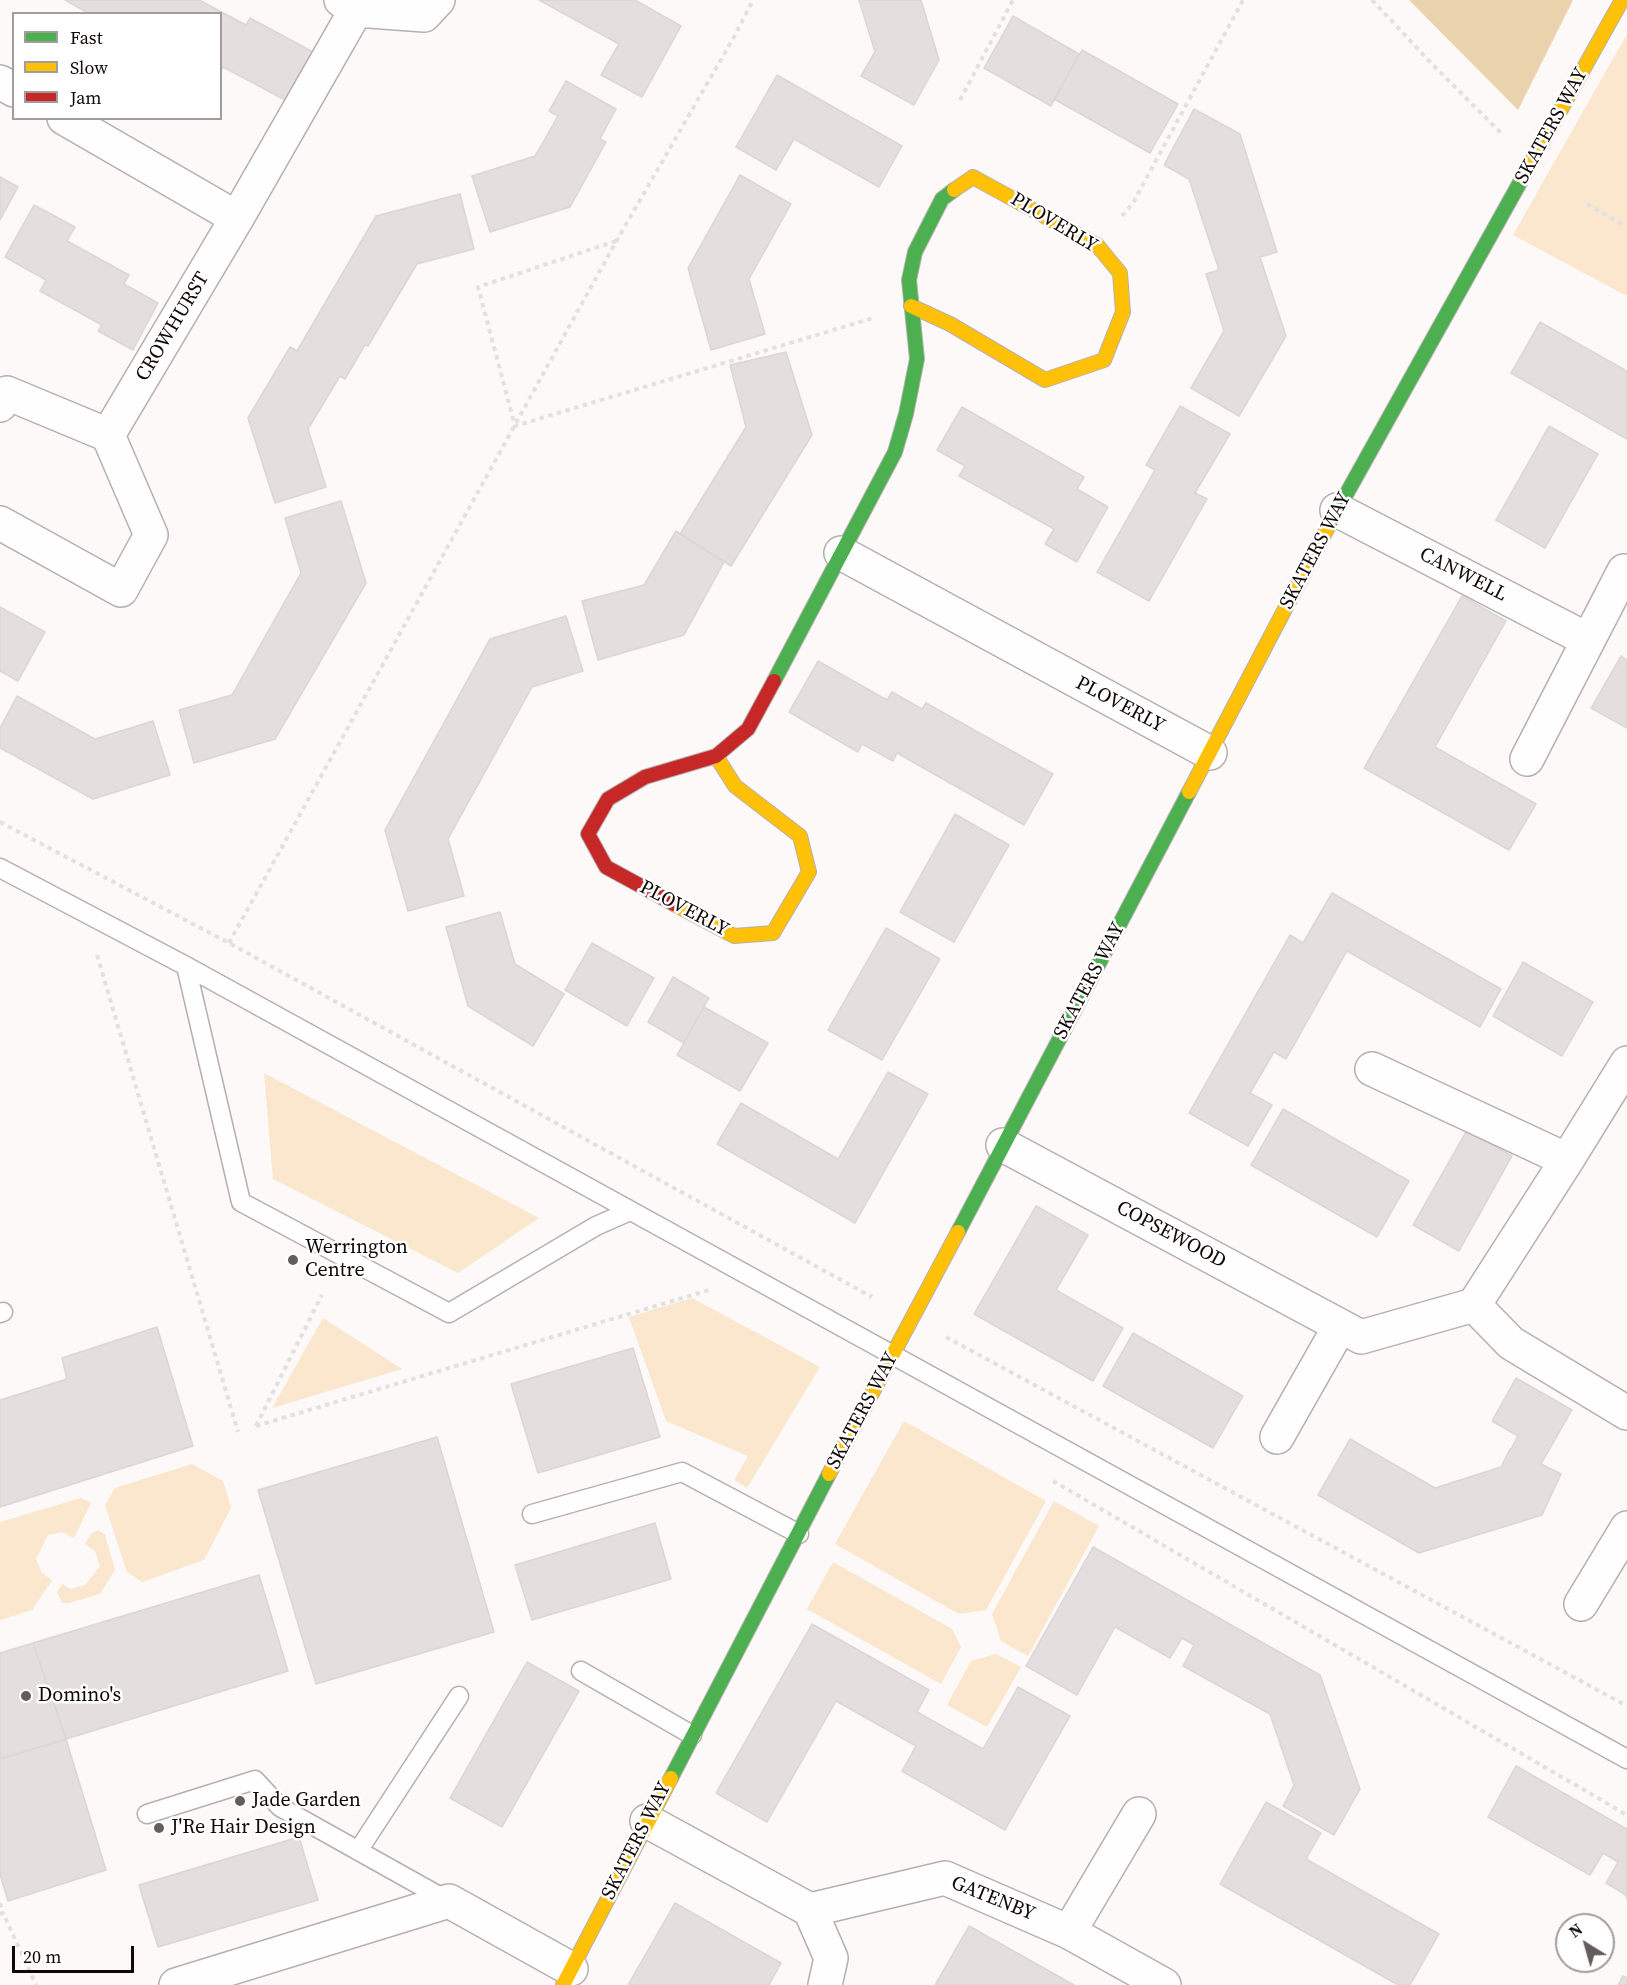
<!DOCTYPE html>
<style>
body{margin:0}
#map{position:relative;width:1627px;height:1985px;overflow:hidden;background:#fcf9f8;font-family:"Source Serif 4",serif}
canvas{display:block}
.legend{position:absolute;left:12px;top:12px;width:210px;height:108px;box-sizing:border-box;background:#fff;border:2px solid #a09d9c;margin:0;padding:8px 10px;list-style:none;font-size:18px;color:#110908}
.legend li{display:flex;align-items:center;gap:12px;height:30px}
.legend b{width:30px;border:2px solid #a09d9c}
.north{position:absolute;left:1555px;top:1913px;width:60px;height:60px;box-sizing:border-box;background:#fff;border:2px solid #a09d9c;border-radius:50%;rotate:323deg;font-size:16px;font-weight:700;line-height:24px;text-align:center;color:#110908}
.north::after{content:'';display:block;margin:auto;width:21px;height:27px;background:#635d5c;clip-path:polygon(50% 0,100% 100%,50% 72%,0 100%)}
.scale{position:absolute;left:12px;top:1946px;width:122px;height:27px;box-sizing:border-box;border:3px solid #110908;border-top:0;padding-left:8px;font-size:18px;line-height:21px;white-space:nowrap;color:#110908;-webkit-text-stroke:4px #fff;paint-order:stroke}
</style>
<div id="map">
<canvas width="1627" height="1985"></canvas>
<ul class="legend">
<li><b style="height:8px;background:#4caf50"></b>Fast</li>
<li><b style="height:8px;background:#ffc107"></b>Slow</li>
<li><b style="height:8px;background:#c62828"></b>Jam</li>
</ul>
<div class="north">N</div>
<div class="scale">20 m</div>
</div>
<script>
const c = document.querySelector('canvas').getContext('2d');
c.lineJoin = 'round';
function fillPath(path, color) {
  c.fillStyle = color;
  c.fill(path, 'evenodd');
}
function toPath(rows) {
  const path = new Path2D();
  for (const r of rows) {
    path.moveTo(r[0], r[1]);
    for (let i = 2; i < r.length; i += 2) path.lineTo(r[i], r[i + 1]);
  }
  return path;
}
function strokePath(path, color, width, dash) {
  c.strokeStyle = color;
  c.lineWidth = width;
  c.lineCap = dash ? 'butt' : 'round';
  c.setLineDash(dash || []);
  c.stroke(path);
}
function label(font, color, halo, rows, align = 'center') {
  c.font = font + ' "Source Serif 4",serif';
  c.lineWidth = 5;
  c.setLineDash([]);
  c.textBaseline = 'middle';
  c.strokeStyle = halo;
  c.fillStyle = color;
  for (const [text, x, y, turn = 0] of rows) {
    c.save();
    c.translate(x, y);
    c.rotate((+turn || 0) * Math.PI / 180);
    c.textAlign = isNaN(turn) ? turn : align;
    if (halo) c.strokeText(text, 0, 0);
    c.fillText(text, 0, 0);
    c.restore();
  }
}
const green = toPath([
 [1627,34,1627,296,1513,235],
 [264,1073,539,1218,458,1273,273,1179],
 [692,1298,820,1367,747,1488,734,1480,748,1456,666,1421,629,1317],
 [323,1318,402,1369,272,1408],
 [904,1421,1046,1501,986,1610,959,1614,835,1544],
 [192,1464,223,1481,231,1508,204,1560,142,1582,127,1572,105,1505,115,1488],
 [81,1498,91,1503,74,1538,62,1532,48,1535,36,1559,42,1573,52,1580,32,1610,0,1620,0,1522],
 [1054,1501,1099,1526,1028,1656,1001,1641,992,1614],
 [98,1530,105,1535,115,1570,100,1594,69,1603,62,1603,57,1592,62,1584,71,1589,85,1585,100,1566,95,1551,85,1544,91,1534],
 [833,1562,952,1629,961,1647,941,1684,807,1609],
 [996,1654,1021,1667,987,1727,947,1705,971,1661]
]);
const forest = toPath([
 [1409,0,1573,0,1518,110]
]);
const building = toPath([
 [65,0,199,0,246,25,250,18,313,52,287,101,223,67,220,73,220,14,90,14,65,0],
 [539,0,635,0,681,26,642,97,601,75,619,44,539,0],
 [859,0,921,0,939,60,914,105,861,76,875,52,859,0],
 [1013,16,1079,54,1051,106,984,68,1013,16],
 [1082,50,1178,104,1150,153,1054,99,1082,50],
 [777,75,902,146,879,187,794,139,776,170,736,147,777,75],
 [566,81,616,109,600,139,606,142,570,207,490,232,472,176,535,156,558,116,549,111,566,81],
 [1194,109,1240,134,1277,252,1260,257,1286,336,1239,416,1191,388,1224,331,1206,274,1219,270,1189,179,1164,165,1194,109],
 [740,175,791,204,749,279,765,334,711,350,688,268,740,175],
 [0,177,18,187,0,220,0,177],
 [460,194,474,249,417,264,368,346,365,345,345,379,340,376,308,429,326,487,275,503,248,418,290,347,297,351,376,216,460,194],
 [34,205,75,227,67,241,129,275,124,284,158,303,133,350,98,331,102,325,40,291,46,280,5,257,34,205],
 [1540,322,1627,371,1627,439,1511,373,1540,322],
 [786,352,812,435,731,566,680,534,746,427,730,365,786,352],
 [1180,406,1230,434,1195,493,1207,499,1149,601,1097,572,1155,470,1146,465,1180,406],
 [962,407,1084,477,1077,489,1108,507,1077,562,1045,544,1054,529,959,476,965,466,937,450,962,407],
 [1549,426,1598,454,1545,548,1496,520,1549,426],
 [341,501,366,583,275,739,194,763,179,710,232,695,301,573,285,518,341,501],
 [676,531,724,562,684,635,598,660,582,601,644,585,676,531],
 [1462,596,1506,621,1435,747,1536,804,1509,850,1364,768,1462,596],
 [0,607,45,632,18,681,0,671,0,607],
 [566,616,583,671,532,687,448,839,464,896,408,911,385,830,490,639,566,616],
 [1621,656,1627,660,1627,728,1591,708,1621,656],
 [818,661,887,700,892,692,922,709,926,703,1053,774,1024,825,897,753,893,761,862,744,858,752,789,712,818,661],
 [17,696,95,739,153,721,170,775,93,799,0,748,0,728,17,696],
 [955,814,1009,845,954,942,900,912,955,814],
 [1332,893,1501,989,1480,1027,1347,951,1286,1059,1274,1052,1250,1093,1272,1105,1248,1146,1189,1113,1290,935,1303,943,1332,893],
 [500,912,515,964,564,994,533,1046,468,1006,446,927,500,912],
 [886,928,940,959,882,1060,828,1030,886,928],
 [592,943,654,978,627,1026,565,990,592,943],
 [1523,962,1593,1002,1562,1056,1493,1016,1523,962],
 [673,977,709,998,684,1043,648,1022,673,977],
 [704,1007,768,1043,740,1091,677,1055,704,1007],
 [888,1072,928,1094,855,1223,717,1144,741,1103,838,1159,888,1072],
 [1283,1109,1409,1181,1377,1237,1251,1165,1283,1109],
 [1467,1130,1512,1156,1459,1251,1413,1225,1467,1130],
 [1036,1206,1088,1235,1056,1290,1123,1328,1093,1381,974,1314,1036,1206],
 [157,1327,193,1446,0,1507,0,1400,67,1379,62,1358,157,1327],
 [1133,1333,1243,1396,1213,1448,1103,1386,1133,1333],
 [633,1348,660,1437,538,1473,511,1384,633,1348],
 [1516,1378,1572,1410,1541,1464,1561,1474,1542,1515,1419,1553,1318,1495,1350,1439,1435,1488,1501,1467,1510,1449,1511,1449,1518,1436,1492,1421,1516,1378],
 [437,1437,494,1632,316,1684,258,1490,437,1437],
 [655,1523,671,1579,532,1620,515,1565,655,1523],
 [1093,1547,1320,1675,1360,1789,1334,1835,1283,1806,1294,1785,1270,1714,1183,1666,1194,1645,1182,1638,1170,1658,1115,1627,1077,1695,1026,1666,1093,1547],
 [259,1575,288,1671,66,1739,33,1643,259,1575],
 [812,1624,929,1690,917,1712,983,1749,1018,1687,1070,1716,1005,1830,902,1771,916,1746,836,1701,767,1822,716,1793,812,1624],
 [33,1643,66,1739,0,1759,0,1653,33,1643],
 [527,1662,579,1691,502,1827,450,1798,527,1662],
 [66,1739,106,1870,8,1901,0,1874,0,1759,66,1739],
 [1516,1766,1627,1829,1627,1899,1626,1895,1606,1883,1618,1862,1603,1853,1590,1875,1488,1817,1516,1766],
 [1266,1802,1321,1833,1306,1859,1439,1934,1410,1985,1398,1985,1220,1884,1266,1802],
 [299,1837,318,1900,158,1947,139,1885,299,1837],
 [675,1903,781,1963,769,1985,628,1985,675,1903],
 [969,1926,1074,1985,935,1985,969,1926],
 [1623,1976,1627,1978,1627,1985,1618,1985,1623,1976]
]);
const path = toPath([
 [1372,0,1432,64,1503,135],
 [960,100,1013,0],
 [1587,204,1627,227],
 [1122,216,1133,203,1243,0],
 [616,241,478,287,515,426,873,318],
 [0,822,229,943,872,1297],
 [229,943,617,240,734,37,753,0],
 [97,955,238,1432],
 [946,1337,1627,1706],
 [256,1426,709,1290],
 [256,1426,322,1295],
 [1053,1481,1627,1815],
 [0,1903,3,1913],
 [0,1914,3,1913,36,1985]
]);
const lane = toPath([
 [0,868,186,966,1627,1759],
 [186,966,241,1202,449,1313,596,1226,630,1211],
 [0,1313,3,1312],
 [532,1514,682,1472,799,1534],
 [581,1671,692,1735],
 [147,1814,255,1780,280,1807,448,1901],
 [358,1851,459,1696]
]);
const street = toPath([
 [341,0,356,10,424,15,438,0],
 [0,82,14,90],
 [64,118,237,218,108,435],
 [237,218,356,10],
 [0,405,7,393,108,435,151,535,121,590,0,523],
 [1337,510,1588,640],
 [841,553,1210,753],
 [1527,759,1624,571,1627,573],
 [1627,1063,1567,1160,1474,1305,1511,1343,1627,1413],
 [1372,1069,1567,1160],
 [1003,1145,1361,1337,1474,1305],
 [1277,1437,1340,1326],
 [1581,1604,1627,1528],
 [647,1821,810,1910],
 [1069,1932,1139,1814],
 [176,1985,449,1901,571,1969],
 [825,1985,831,1958,810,1910,945,1878,1069,1932,1164,1985]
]);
const fast = toPath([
 [1328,527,1523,177],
 [774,681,895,452,906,414,917,359,909,280,915,252,942,199,954,190],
 [958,1232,1189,792],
 [671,1778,829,1474]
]);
const slow = toPath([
 [1523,177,1622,0],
 [911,306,950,324,1045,380,1104,360,1123,312,1120,273,1097,245,973,177,954,190],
 [1189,792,1328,527],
 [674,904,734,936,773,933,809,872,800,836,735,786,716,756],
 [829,1474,958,1232],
 [563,1985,671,1778]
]);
const jam = toPath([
 [674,904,606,867,588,834,608,799,645,777,716,756,748,729,774,681]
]);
const markers = [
 [293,1260,6,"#635d5c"],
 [26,1696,6,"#635d5c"],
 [240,1801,6,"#635d5c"],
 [159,1828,6,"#635d5c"]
];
const streetNames = [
 ["SKATERS WAY",1552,126,-61],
 ["PLOVERLY",1054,223,31],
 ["CROWHURST",173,327,-59],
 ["SKATERS WAY",1316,551,-62],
 ["CANWELL",1463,575,27],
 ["PLOVERLY",1120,705,28],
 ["PLOVERLY",684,909,28],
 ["SKATERS WAY",1090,981,-62],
 ["COPSEWOOD",1171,1235,28],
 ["SKATERS WAY",863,1411,-62],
 ["SKATERS WAY",637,1841,-63],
 ["GATENBY",993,1899,22]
];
const poiNames = [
 ["Werrington",305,1248],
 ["Centre",305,1271],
 ["Domino's",38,1696],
 ["Jade Garden",252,1801],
 ["J'Re Hair Design",171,1828]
];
fillPath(green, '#fae7cd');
fillPath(forest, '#ebd3ae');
fillPath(building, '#e4dedf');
strokePath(building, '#dcd6d6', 1.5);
strokePath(lane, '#b5b0ae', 21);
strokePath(street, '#b5b0ae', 36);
strokePath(fast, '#b5b0ae', 16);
strokePath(slow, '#b5b0ae', 16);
strokePath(jam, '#b5b0ae', 16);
strokePath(path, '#e2e1e1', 4, [4.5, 4.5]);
strokePath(lane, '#fffefe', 18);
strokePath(street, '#fffefe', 33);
strokePath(fast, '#4caf50', 14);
strokePath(slow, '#ffc107', 14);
strokePath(jam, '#c62828', 14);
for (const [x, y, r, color] of markers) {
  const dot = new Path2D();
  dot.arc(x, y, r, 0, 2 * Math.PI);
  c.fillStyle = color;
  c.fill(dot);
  strokePath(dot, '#fff', 2);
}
label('20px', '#110908', '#fff', streetNames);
label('20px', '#110908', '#fff', poiNames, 'left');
</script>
